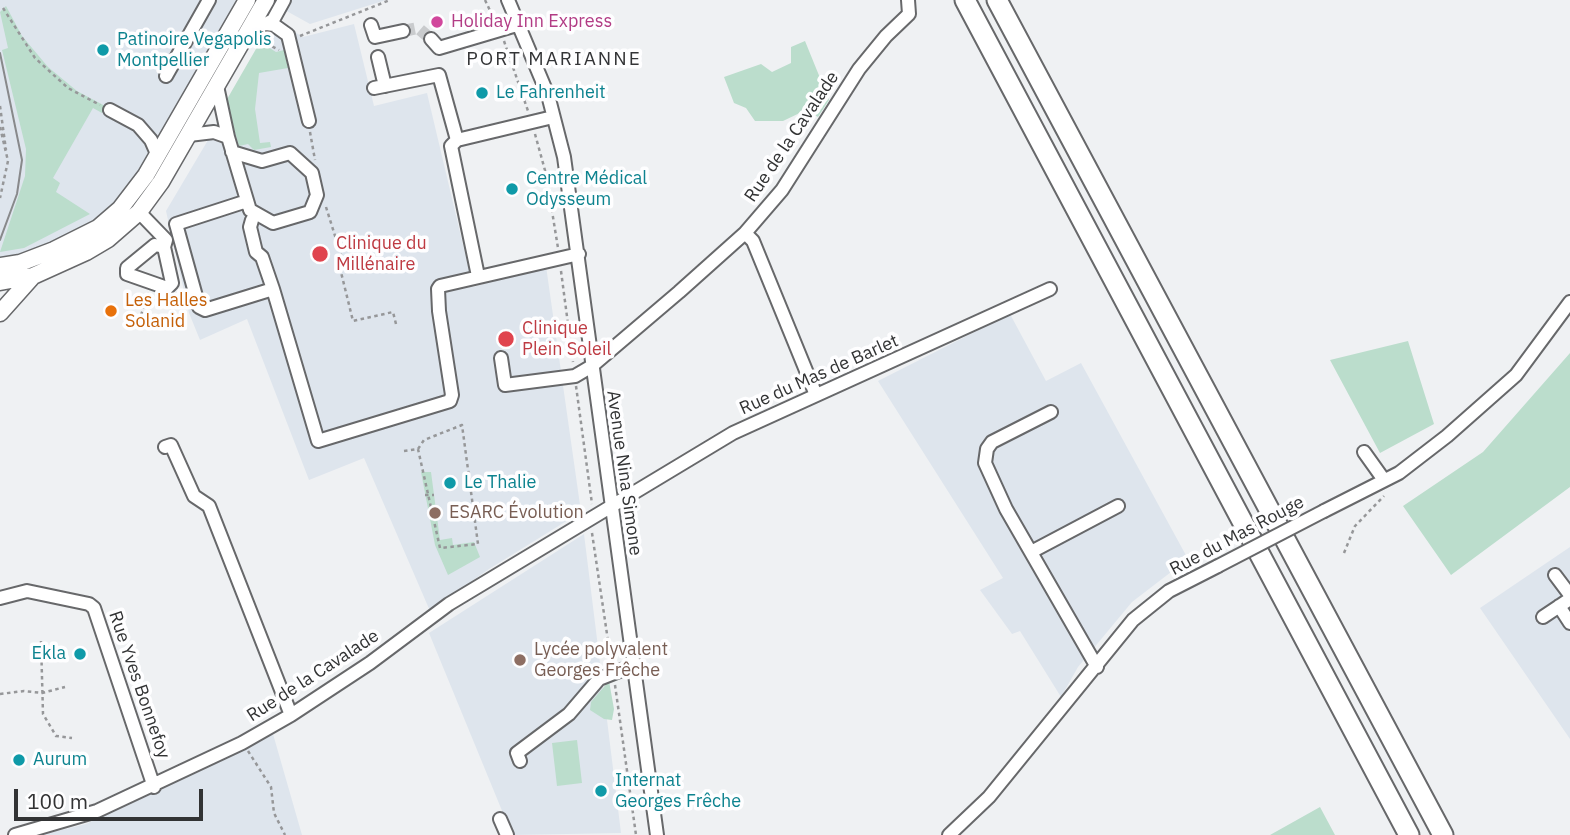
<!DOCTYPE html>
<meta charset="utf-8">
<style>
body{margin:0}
#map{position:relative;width:1570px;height:835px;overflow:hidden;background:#eff1f3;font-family:"IBM Plex Sans",sans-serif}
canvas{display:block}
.scale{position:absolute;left:14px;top:789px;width:189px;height:32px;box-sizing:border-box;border:4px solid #323334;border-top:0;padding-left:9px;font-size:21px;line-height:24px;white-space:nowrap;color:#323334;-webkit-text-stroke:5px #fefeff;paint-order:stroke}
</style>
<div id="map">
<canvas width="1570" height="835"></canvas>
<div class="scale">100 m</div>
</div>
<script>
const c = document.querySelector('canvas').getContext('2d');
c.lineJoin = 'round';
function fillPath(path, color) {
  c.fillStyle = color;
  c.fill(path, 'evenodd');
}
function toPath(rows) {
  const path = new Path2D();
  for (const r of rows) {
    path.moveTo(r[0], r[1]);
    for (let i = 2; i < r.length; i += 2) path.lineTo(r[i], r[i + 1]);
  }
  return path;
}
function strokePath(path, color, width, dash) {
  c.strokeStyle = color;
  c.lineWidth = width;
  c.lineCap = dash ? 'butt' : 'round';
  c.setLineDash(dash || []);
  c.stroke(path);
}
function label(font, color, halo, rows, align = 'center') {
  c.font = font + ' "IBM Plex Sans",sans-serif';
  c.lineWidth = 7;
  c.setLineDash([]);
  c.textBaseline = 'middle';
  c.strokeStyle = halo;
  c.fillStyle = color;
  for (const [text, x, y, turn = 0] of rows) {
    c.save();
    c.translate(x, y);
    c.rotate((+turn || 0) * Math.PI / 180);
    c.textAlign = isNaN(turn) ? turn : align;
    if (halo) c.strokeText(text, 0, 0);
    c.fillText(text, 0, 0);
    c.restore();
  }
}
const built = toPath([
 [0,0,265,0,130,216,34,267,0,271],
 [289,0,386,0,310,24,283,9],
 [278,22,303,37,354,24,374,106,427,93,473,287,546,266,581,512,489,569,430,611,364,458,309,480,247,319,200,340,189,313,166,211],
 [1010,314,1046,381,1081,363,1188,559,1132,602,1078,667,1061,697,1020,631,1012,634,980,590,1003,578,878,381],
 [584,534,621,833,512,835,429,633],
 [1570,547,1570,739,1480,608],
 [273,734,302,835,41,835,86,824]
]);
const green = toPath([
 [6,6,22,36,48,67,77,91,105,106,102,113,93,108,53,178,60,183,56,192,90,214,24,248,0,252,25,176,26,149,2,50,8,48,0,12],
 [805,41,829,100,818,117,806,110,783,121,755,121,746,108,734,103,724,77,761,64,772,72,791,63,791,47],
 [260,42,276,52,284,50,288,68,259,73,255,109,260,143,270,142,271,147,254,150,248,144,239,146,226,101],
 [1408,341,1434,424,1380,453,1330,360],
 [1570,353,1570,487,1451,575,1403,506,1483,452],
 [421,472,431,472,440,540,452,538,453,545,474,542,480,557,448,575,435,545],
 [609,681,614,709,612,720,604,719,590,710,591,702],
 [577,740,582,783,557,786,552,743],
 [1320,807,1335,835,1270,835]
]);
const minorTunnel = toPath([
 [403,31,418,28,431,39]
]);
const path = toPath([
 [485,0,494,19],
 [3,8,35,58,68,88,100,105],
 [300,36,390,0],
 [260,40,279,50],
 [504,41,528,111],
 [0,106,6,150],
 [0,127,8,161,0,198],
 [310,132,315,160],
 [535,134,546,174,558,248],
 [326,207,341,255,339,264,353,321,393,312,396,324],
 [561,271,573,362],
 [141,315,149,293],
 [576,386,592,504],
 [404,451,418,449,440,548,478,544,462,425,424,440,418,449],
 [425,495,434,495],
 [592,533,611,661],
 [1344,553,1355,526,1384,496],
 [41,641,43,714,56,736,72,738],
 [615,685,636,835],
 [0,694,24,691,42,693,65,687],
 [248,751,271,787,274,813,285,835]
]);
const minor = toPath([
 [508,0,548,95,564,157,657,835],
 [266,24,274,25,288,35,309,121],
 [263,25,273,20,284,0],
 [371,25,375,37,403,31],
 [431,39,439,48,520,24],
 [378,57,385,86],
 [166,76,209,0],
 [217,86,228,137,249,207],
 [374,88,439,75,457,140],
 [110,110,138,125,151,140,158,156],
 [189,135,214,132,228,137],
 [232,152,262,161,290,153,312,173,317,195,310,212,273,223,250,210],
 [247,201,176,224,199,307,205,310,273,289],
 [139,212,166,240,164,247,172,283,167,288,127,274,127,268,155,245,164,247],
 [252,220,250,227,256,252,262,257,273,289,318,441,450,401,452,395,439,311,438,289,440,286,579,254],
 [745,233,753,241,816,395],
 [478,276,451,146,457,140,553,117],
 [501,358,505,385,575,376,592,366,679,292,745,233,782,190,859,69,886,36,909,14,908,0],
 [1051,412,992,442,987,449,985,463,1006,509,1097,667],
 [165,447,171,445,194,496,209,506,291,715],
 [1364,452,1384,480],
 [1324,511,1399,473,1447,436,1516,375,1570,302],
 [1031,552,1118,506],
 [1555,575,1570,595],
 [0,598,27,591,89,604,94,608,154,787],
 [1559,606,1570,623],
 [1543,617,1570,599],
 [520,761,517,753,569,714,599,679,632,666],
 [500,819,507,835],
 [15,835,97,811,242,743,291,715,370,663,449,604,733,433,1050,289],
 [949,835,989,797,1133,620,1169,591,1218,566]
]);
const major = toPath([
 [0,266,20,263,54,250,98,228,120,209,146,175,247,0],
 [0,282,33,276,86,252,108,239,139,212,161,182,266,0],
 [0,313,33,276]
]);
const highway = toPath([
 [965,0,1409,835],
 [997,0,1443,835]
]);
const tram = toPath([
 [0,53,22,160,17,194,0,240]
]);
const minorBridge = toPath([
 [1218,566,1324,511]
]);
const markers = [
 [437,22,7,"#d1479c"],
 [103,50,7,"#0f9aa8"],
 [482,93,7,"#0f9aa8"],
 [512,189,7,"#0f9aa8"],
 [320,254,9,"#e0444e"],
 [111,311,7,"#e8710a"],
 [506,339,9,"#e0444e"],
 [450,483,7,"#0f9aa8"],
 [435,513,7,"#8d6e63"],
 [80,654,7,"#0f9aa8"],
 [520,660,7,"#8d6e63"],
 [19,760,7,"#0f9aa8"],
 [601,791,7,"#0f9aa8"]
];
const hotelNames = [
 ["Holiday Inn Express",451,22]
];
const cultureNames = [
 ["Patinoire Vegapolis",117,40],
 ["Montpellier",117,61],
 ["Le Fahrenheit",496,93],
 ["Centre Médical",526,179],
 ["Odysseum",526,200],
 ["Le Thalie",464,483],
 ["Ekla",66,654,"right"],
 ["Aurum",33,760],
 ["Internat",615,781],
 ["Georges Frêche",615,802]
];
const streetNames = [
 ["Rue de la Cavalade",792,137,-56],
 ["Rue du Mas de Barlet",819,375,-24],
 ["Avenue Nina Simone",624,473,82],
 ["Rue du Mas Rouge",1237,536,-28],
 ["Rue de la Cavalade",313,676,-33],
 ["Rue Yves Bonnefoy",139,685,71]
];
const healthNames = [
 ["Clinique du",336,244],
 ["Millénaire",336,265],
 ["Clinique",522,329],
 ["Plein Soleil",522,350]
];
const foodNames = [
 ["Les Halles",125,301],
 ["Solanid",125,322]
];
const educationNames = [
 ["ESARC Évolution",449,513],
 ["Lycée polyvalent",534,650],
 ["Georges Frêche",534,671]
];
const neighbourhoodNames = [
 ["PORT MARIANNE",554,60]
];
fillPath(built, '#dee5ed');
fillPath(green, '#bdc');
strokePath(minorTunnel, '#c9cbcd', 12, [12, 6]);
strokePath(minor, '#67686a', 16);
strokePath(major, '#67686a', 19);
strokePath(highway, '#67686a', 23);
strokePath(path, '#969799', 2.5, [3.5, 3.5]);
strokePath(minor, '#fff', 12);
strokePath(major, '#fff', 16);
strokePath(highway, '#fff', 19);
strokePath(tram, '#88898b', 2);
strokePath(minorBridge, '#67686a', 16, []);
strokePath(minorBridge, '#fff', 12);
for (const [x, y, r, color] of markers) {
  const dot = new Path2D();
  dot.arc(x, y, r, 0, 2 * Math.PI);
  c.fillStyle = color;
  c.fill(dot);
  strokePath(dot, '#fefeff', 2.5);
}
label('18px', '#b23c85', '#fefeff', hotelNames, 'left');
label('18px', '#0d838f', '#fefeff', cultureNames, 'left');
label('18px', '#323334', '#fefeff', streetNames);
label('18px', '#be3a42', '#fefeff', healthNames, 'left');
label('18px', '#c56008', '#fefeff', foodNames, 'left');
label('18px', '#785e54', '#fefeff', educationNames, 'left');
c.letterSpacing = '2px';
label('19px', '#343537', '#fefeff', neighbourhoodNames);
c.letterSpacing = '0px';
</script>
